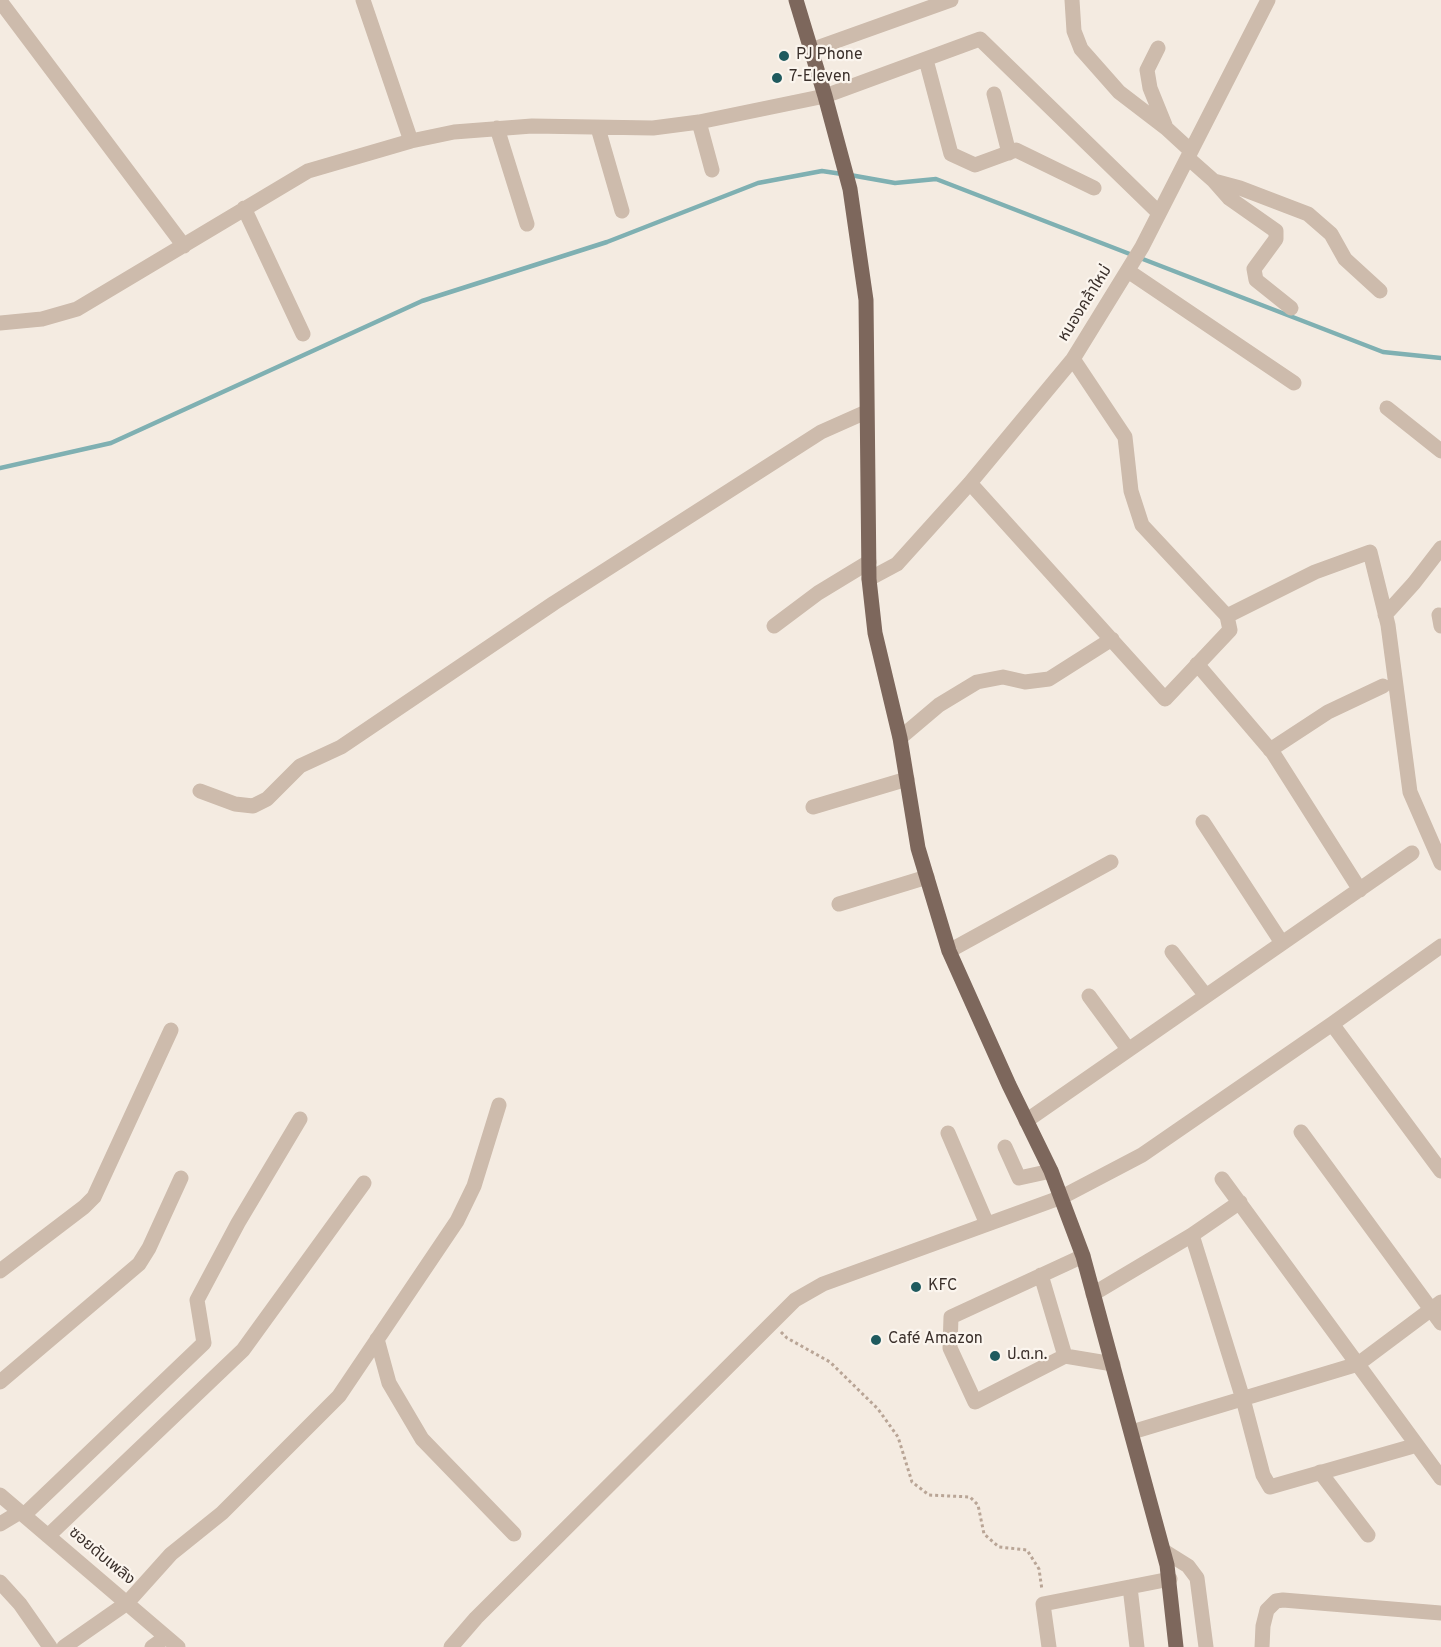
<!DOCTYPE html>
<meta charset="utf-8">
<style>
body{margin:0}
canvas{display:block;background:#f4ebe1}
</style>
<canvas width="1441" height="1647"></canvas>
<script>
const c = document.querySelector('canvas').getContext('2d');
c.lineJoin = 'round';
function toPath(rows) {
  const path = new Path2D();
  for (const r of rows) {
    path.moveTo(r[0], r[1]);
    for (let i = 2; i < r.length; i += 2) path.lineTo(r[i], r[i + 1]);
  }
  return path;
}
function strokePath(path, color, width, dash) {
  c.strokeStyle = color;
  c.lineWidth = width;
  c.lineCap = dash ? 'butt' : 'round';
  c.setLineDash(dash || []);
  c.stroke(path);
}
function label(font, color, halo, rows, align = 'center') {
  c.font = font + ' Overpass,"Noto Sans Thai",sans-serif';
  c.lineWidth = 4.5;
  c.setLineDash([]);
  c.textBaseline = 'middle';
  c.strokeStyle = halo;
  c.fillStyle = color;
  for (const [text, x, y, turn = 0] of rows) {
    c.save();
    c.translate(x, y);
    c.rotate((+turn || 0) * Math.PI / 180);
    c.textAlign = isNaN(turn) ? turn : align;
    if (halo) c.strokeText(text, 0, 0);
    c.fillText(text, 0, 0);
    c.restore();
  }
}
const stream = toPath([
 [850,175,895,183,936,179,1383,352,1441,358],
 [0,468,111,443,422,301,607,242,758,183,822,171,842,174]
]);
const path = toPath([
 [781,1332,787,1338,830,1362,878,1409,898,1437,912,1482,929,1495,970,1497,978,1505,984,1534,999,1547,1027,1550,1039,1569,1042,1590]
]);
const minor = toPath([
 [363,0,411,141],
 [1072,0,1074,31,1081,49,1119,92,1166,128,1191,151],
 [0,1,184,246],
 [1158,48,1147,70,1150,88,1165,125],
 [811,50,951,0],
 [926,60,951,154,975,165,1016,150,1094,188],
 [994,94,1009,153],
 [699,122,712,170],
 [497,128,527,224],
 [598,128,622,211],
 [1188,158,1214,181,1240,188,1308,214,1331,234,1345,259,1380,291],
 [1214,181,1229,198,1276,231,1276,239,1254,269,1256,280,1291,308],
 [244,208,303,334],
 [1128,271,1294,383],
 [0,323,42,319,77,309,308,171,411,141,454,132,532,126,653,128,699,122,825,96,980,39,1159,213],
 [1387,408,1441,451],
 [970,483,1165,699,1230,630,1227,616,1142,525,1131,491,1125,437,1073,359],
 [869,579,897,564,970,483,1073,359,1142,247,1268,0],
 [1385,615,1414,583,1441,548],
 [1439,615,1441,626],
 [1227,616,1315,572,1370,552,1388,625,1410,792,1441,863],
 [774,626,818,593,869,562],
 [1197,664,1273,753,1360,890],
 [900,738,939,705,977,682,1003,677,1025,682,1049,679,1112,639],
 [1270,750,1328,712,1383,686],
 [200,791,235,804,253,806,267,799,300,766,341,747,554,603,821,432,866,412],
 [813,807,907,779],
 [1203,822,1282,943],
 [839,904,927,877],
 [949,951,1111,862],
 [1172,952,1206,996],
 [1089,996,1128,1049],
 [1332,1024,1441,1171],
 [1026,1121,1412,853],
 [1301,1132,1441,1323],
 [948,1133,987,1224],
 [1005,1147,1019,1178,1051,1171],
 [1222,1179,1441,1478],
 [1192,1235,1243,1399,1263,1475,1270,1487,1417,1445],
 [1083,1256,951,1317,950,1348,975,1402,1065,1356,1113,1364],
 [0,1271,84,1207,94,1197,171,1030],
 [1041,1275,1065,1356],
 [1093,1294,1192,1235,1240,1202],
 [377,1339,389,1383,422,1439,514,1534],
 [0,1382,139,1264,149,1248,181,1178],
 [1132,1432,1358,1364,1441,1302],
 [1320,1472,1368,1535],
 [0,1495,178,1647],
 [24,1515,204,1343,197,1300,238,1223,300,1119],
 [0,1524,20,1512],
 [48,1536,243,1350,364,1183],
 [1164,1551,1188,1566,1197,1578,1206,1647],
 [0,1582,20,1604,50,1647],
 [1130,1587,1137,1647],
 [64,1647,127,1603,171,1554,222,1513,339,1396,457,1221,474,1186,499,1105],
 [152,1647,166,1637],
 [451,1647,476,1618,795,1300,823,1284,1062,1197,1142,1155,1332,1024,1441,946],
 [1049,1647,1043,1604,1170,1579],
 [1262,1647,1263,1626,1267,1610,1276,1601,1283,1600,1441,1613]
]);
const major = toPath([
 [796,0,825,96,850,189,866,300,869,579,875,633,900,738,918,848,949,951,1009,1085,1051,1171,1083,1256,1167,1565,1176,1647]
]);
const markers = [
 [784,56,6,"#1f5a5e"],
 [777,78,6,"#1f5a5e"],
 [916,1287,6,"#1f5a5e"],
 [876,1340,6,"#1f5a5e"],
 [995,1356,6,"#1f5a5e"]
];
const poiNames = [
 ["PJ Phone",796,56],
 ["7-Eleven",789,78],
 ["KFC",928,1287],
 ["Café Amazon",888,1340],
 ["ป.ต.ท.",1007,1356]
];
const streetNames = [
 ["หนองคล้าใหม่",1086,304,-58],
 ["ซอยดับเพลิง",101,1557,40]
];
strokePath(stream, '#7fb0b2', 4.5);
strokePath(path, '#b9a596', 3, [3, 3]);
strokePath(minor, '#cdbbac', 15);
strokePath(major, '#7d675c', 15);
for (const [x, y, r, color] of markers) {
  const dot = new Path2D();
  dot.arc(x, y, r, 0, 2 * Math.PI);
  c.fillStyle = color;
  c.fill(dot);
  strokePath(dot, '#fbf5ee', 2);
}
label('16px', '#3b302b', '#fbf5ee', poiNames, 'left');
label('16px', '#3b302b', '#fbf5ee', streetNames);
</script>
